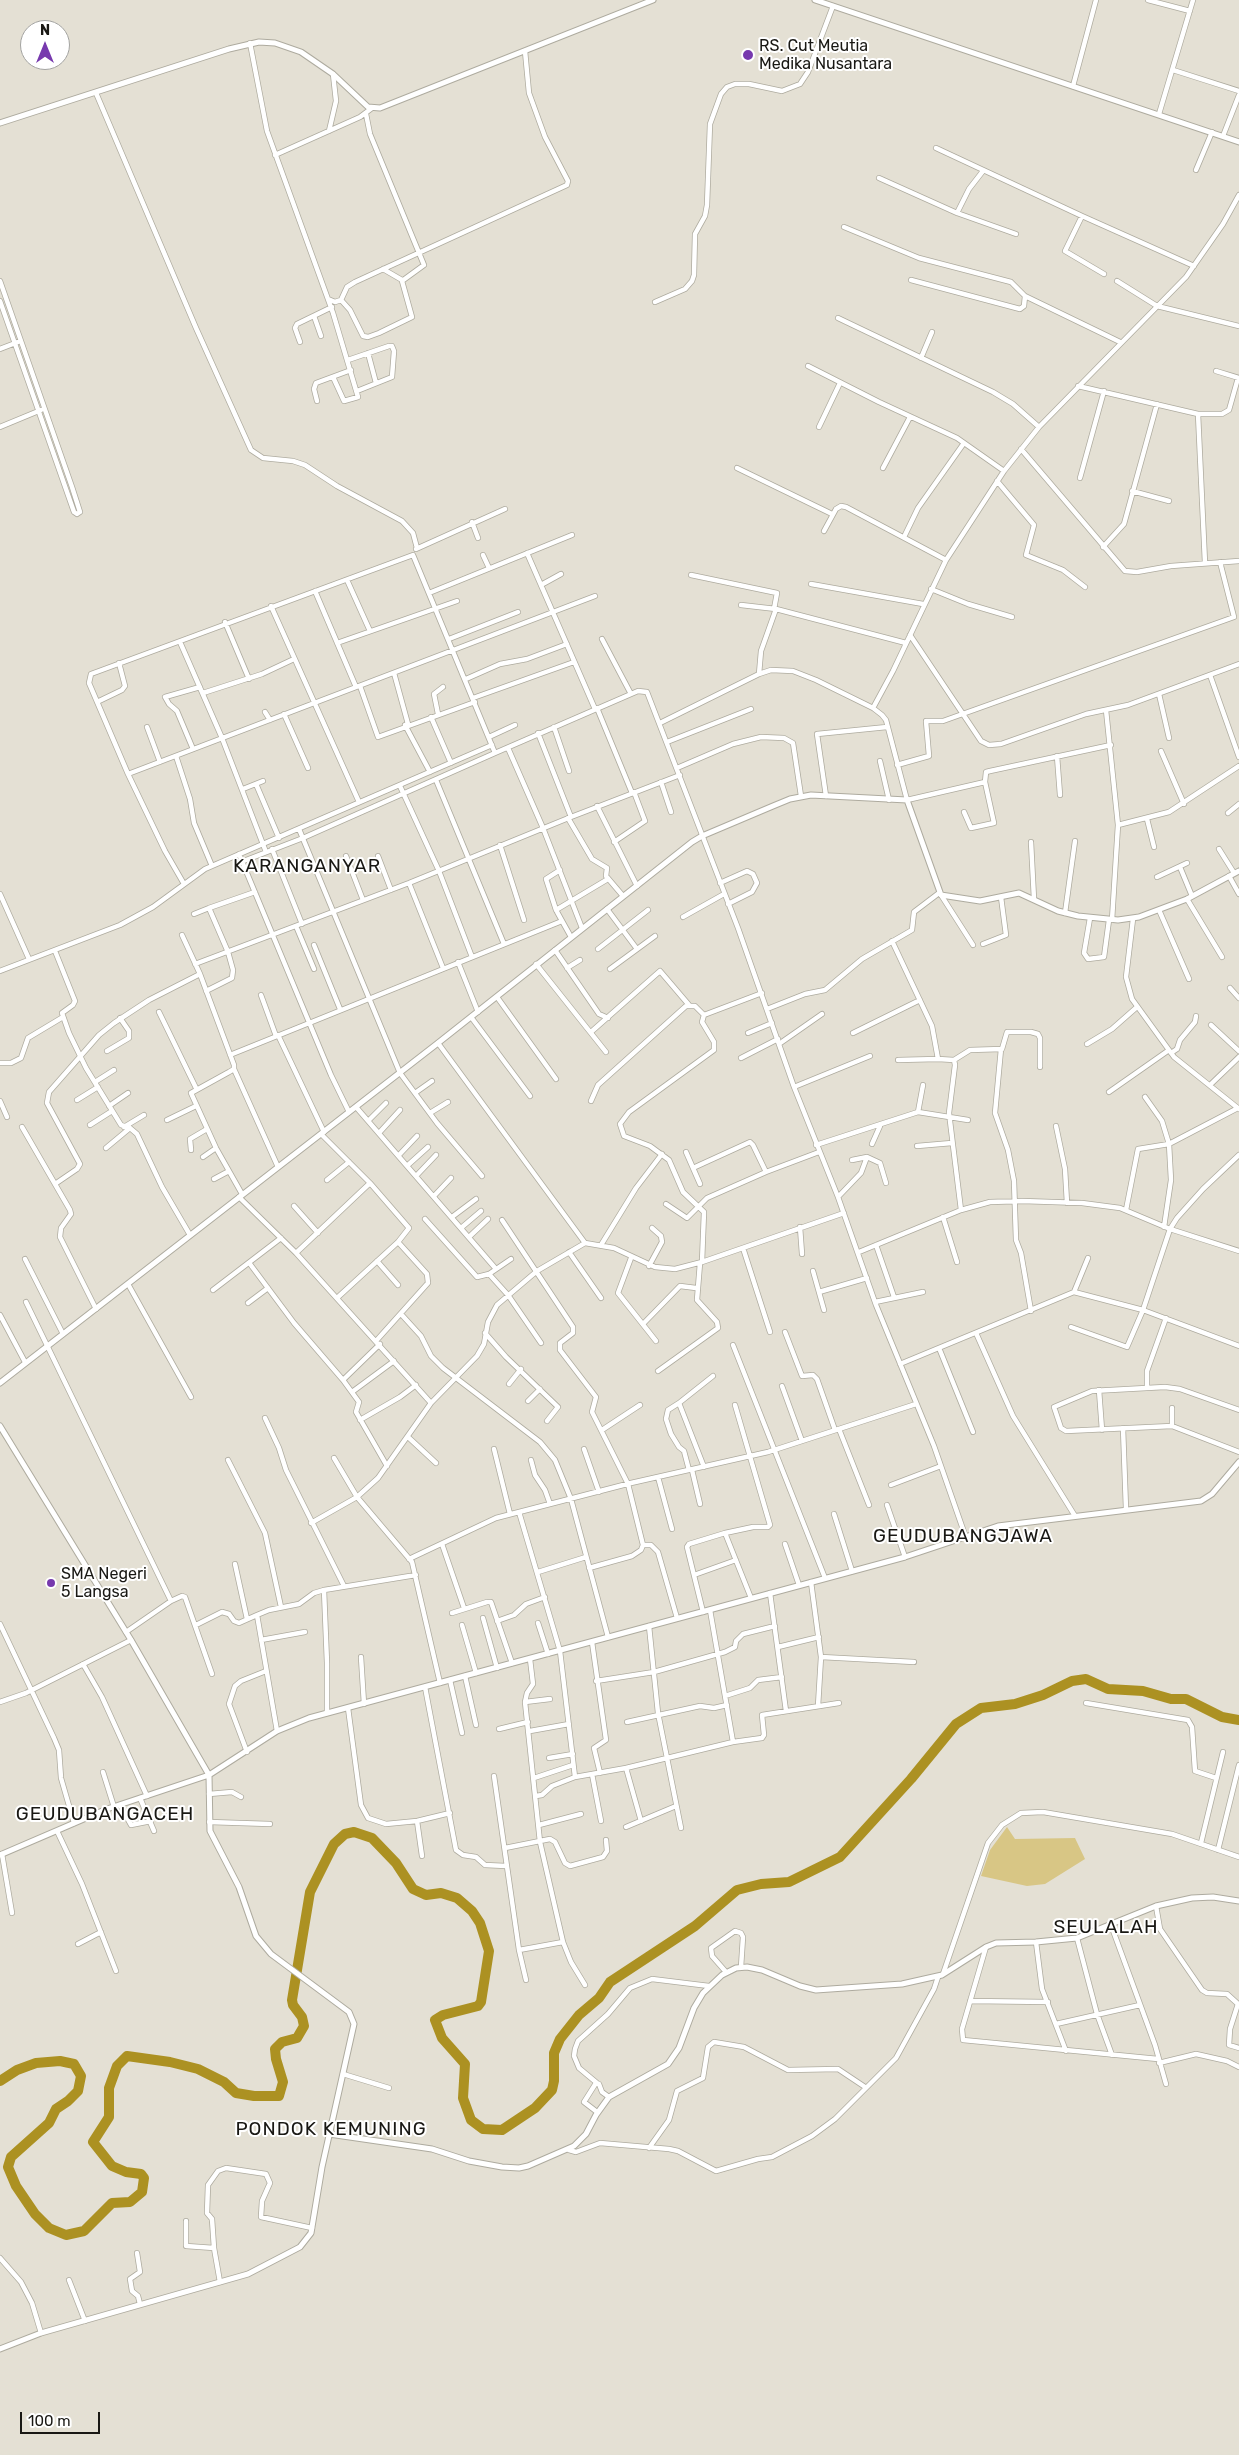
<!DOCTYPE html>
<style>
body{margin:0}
#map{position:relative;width:1239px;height:2455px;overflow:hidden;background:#e4e0d4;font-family:Rubik,sans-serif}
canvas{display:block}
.north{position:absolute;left:20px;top:20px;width:50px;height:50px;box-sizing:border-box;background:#fff;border:1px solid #a3a3a1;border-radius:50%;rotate:0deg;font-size:14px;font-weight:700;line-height:20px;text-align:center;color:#191814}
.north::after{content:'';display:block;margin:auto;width:18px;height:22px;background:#7739ae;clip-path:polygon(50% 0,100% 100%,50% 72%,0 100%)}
.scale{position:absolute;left:20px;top:2412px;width:80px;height:22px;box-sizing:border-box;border:2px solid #191814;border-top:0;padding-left:6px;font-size:15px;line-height:18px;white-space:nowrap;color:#191814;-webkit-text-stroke:4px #fff;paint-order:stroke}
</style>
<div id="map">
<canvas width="1239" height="2455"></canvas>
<div class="north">N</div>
<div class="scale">100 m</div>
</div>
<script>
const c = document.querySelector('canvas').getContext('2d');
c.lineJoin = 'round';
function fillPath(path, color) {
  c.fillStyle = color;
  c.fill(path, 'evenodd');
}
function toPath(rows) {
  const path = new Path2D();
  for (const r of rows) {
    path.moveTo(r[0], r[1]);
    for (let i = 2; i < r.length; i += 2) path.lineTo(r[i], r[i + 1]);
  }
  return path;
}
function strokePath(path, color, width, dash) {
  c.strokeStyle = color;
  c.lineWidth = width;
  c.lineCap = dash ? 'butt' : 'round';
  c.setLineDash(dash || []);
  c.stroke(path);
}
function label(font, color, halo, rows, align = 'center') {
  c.font = font + ' Rubik,sans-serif';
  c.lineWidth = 4;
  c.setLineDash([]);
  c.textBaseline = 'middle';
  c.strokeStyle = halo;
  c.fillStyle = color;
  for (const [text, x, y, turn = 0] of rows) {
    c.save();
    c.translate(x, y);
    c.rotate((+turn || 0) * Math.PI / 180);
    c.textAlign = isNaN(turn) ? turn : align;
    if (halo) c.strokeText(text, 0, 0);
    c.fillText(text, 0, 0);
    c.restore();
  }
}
const green = toPath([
 [1007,1827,1015,1839,1075,1838,1085,1859,1045,1884,1027,1886,981,1876,990,1850]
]);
const river = toPath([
 [0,2081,17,2070,36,2063,60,2061,74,2064,81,2076,78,2091,68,2101,56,2109,49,2123,11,2157,8,2167,16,2186,35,2214,49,2228,66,2235,84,2231,112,2203,130,2202,142,2192,144,2178,141,2174,126,2172,112,2166,93,2142,109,2117,109,2088,117,2066,127,2056,170,2062,198,2069,224,2082,236,2093,254,2096,279,2096,283,2082,276,2059,275,2049,282,2042,297,2038,304,2026,302,2017,293,2005,292,2000,310,1892,334,1844,345,1834,354,1832,372,1838,396,1863,413,1889,426,1895,441,1893,457,1898,472,1911,480,1923,489,1951,481,2002,478,2006,443,2015,435,2020,442,2038,465,2064,463,2098,471,2120,483,2129,502,2130,535,2108,552,2090,554,2081,554,2053,560,2039,579,2015,599,1998,610,1982,695,1926,737,1890,761,1884,789,1882,840,1857,911,1779,956,1724,981,1708,1015,1704,1043,1695,1072,1681,1086,1679,1108,1689,1143,1691,1171,1699,1186,1699,1222,1717,1239,1720]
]);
const minor = toPath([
 [1148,0,1190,11],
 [250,43,267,131,333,313,358,397,344,401,333,377],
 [1173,70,1239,91],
 [1073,86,1096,0],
 [96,93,196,328,251,450,263,458,293,461,305,465,337,486,402,521,413,533,417,548],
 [1159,114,1193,0],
 [329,131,336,101,333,74],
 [1223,136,1239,95],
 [936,148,1082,216,1194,266],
 [275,155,360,117,372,108],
 [1196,170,1212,132],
 [879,178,957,213,1016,234],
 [957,213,969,189,983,171],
 [1082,216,1065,251,1104,274],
 [844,227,919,258,1011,282,1025,296,1120,342],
 [383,269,402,280],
 [911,280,1020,309,1024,306,1025,296],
 [0,281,72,487,80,512,77,514],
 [1117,281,1157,306,1239,326],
 [328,299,335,302,341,300,347,287,355,282,567,185,568,181,545,137,529,93,525,51],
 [341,300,350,310,363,336,368,337,379,333,412,317,402,281,424,265,370,134,366,114],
 [0,301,74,512,77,514],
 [655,302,685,289,692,281,694,275,695,234,705,216,707,205,710,124,721,94,727,87,735,84,749,84,782,91,800,84,808,72,833,6],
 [314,316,321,336],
 [838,318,993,392,1013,404,1039,427],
 [300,342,295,328,297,324,332,307],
 [0,349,18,342],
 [368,353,376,383],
 [921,358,932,332],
 [348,360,389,346,392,346,394,351,392,377,357,391],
 [808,366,879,402,957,438,1004,471],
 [1216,371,1239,378],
 [1078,386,1198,414,1222,414,1229,410,1238,378],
 [317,401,314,389,316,383,351,370],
 [1198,414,1205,563],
 [0,427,41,410],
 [819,427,840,383],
 [1021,449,1125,571,1137,572,1171,566,1239,561],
 [737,468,832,514],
 [883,468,910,417],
 [1080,478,1104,391],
 [997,481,1034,525,1026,555,1063,570,1085,587],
 [1132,491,1169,501],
 [472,522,478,538],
 [824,531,836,509,841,506,846,507,946,560],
 [904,537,918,508,964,443],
 [1103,547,1124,524,1157,404],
 [416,549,505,509],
 [527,553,595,709],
 [483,555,489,568],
 [691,575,777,593,774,609],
 [347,580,370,631],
 [811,584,923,604],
 [541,585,561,574],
 [931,589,968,604,1012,617],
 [315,591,356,687],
 [429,593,572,535],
 [741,605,776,609,906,643],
 [271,606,359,802],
 [225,622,249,679],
 [910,635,981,741,989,745,1001,744,1086,714,1128,705,1239,664],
 [449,639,518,612],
 [602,639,631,694],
 [180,642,222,738,266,852],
 [337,643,457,601],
 [394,673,408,724],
 [759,674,761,651,776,609],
 [1210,675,1239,757],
 [466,679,500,664,527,659,567,644],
 [360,686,378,737,475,702],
 [203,693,262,674,294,659],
 [1159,694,1169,738],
 [473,698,574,662],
 [97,702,122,690,125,686,119,663],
 [597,708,632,793],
 [873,708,893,671,946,560,1004,471,1039,427,1186,277,1223,224,1239,195],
 [1106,710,1118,825,1112,920],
 [265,712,270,720],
 [284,714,308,768],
 [438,714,434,694,443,687],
 [431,717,451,763],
 [660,723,759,674,771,670,793,671,816,680,873,708,882,715,886,720,907,800,985,782,986,772,990,771,1111,745],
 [405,725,430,772],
 [147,727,160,762],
 [554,727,569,771],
 [538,733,571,817],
 [489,737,515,725],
 [667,742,751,709],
 [508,748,543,828,582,928],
 [193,749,177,711,169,704,165,697,200,687],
 [1161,751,1184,804],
 [176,756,190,799,194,823,212,866],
 [1057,756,1060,795],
 [880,761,889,800],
 [897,765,929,756,926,721,943,721,1234,617,1220,562],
 [677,768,733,744,761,737,784,738,793,743,801,796],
 [128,774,595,596],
 [436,780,504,944],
 [661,782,671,812],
 [256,784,279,838],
 [400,786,439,871,472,957],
 [243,789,263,781],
 [826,796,817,734,887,727],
 [597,806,637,886],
 [964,812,971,828,994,823,985,782],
 [1228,813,1239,804],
 [568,818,592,859,607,868,606,876,623,896],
 [1147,819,1154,847],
 [1118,825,1169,812,1239,766],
 [299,829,400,1073,437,1123,482,1176],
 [614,842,645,821,634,792],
 [1031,842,1034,899],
 [500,845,524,920],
 [272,849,302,924],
 [1219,849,1234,873],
 [239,854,331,1075,349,1112],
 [346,856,363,900],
 [378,856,391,890],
 [241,862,303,838,495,753],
 [1180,867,1192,896],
 [560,870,546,879,556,910,608,879],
 [1229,876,1239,894],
 [1157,877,1187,863],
 [409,883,443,968],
 [720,883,747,871,753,874,757,883,752,892,728,904],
 [184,884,165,851,128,774,89,683,91,674,413,555,495,753,638,691,647,692,738,928,794,1087,838,1197,876,1305,934,1446,965,1535],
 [0,894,29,959],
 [941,895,973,945],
 [1187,899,1222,957],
 [209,908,255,892],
 [607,909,637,949],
 [556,910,571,937],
 [1159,910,1189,979],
 [1065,913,1075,841],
 [194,914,209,908,228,952,233,970,232,978,206,991],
 [683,917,724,894],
 [1090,918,1084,953,1088,959,1104,957,1109,920],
 [1133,919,1126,977,1132,999,1174,1057,1239,1109],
 [296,926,314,969],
 [182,935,200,974,234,1065,234,1069,229,1072,191,1093,216,1148,242,1194],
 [892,941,932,1026,938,1059,954,1060,970,1050,1002,1049,1007,1032,1031,1032,1038,1034,1040,1038,1040,1067],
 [983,944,1006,935,1001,897],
 [314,945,340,1009],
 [598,949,648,910],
 [555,950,599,1014,608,1018],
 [55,951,75,1001,73,1005,62,1013,69,1033,86,1068,121,1125,130,1128,137,1134,162,1187,190,1235],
 [458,962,478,1012],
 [195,964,409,883,571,817,680,775],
 [536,964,606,1052],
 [567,968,580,960],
 [610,969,655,936],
 [0,971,120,925,153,907,205,869,492,745],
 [1230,988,1239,998],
 [261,995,276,1036],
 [497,997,556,1079],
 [767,1009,805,994,825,990,862,959,912,930,914,912,939,893],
 [159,1012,196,1088],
 [471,1017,530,1096],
 [1211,1025,1239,1051],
 [591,1032,660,971,689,1005],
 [748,1033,772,1023],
 [853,1033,920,1000],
 [278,1035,324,1132],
 [438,1043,585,1243,614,1248,655,1267,675,1269,702,1262,844,1213],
 [779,1044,822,1014],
 [1087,1044,1112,1029,1137,1007],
 [1001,1049,995,1113,1008,1150,1014,1181,1016,1240,1021,1253,1031,1311],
 [107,1051,129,1038,129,1031,120,1018],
 [1171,1053,1177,1049,1180,1040,1195,1022,1196,1016],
 [230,1055,562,921],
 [741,1058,778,1039],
 [898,1060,938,1059],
 [954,1060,955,1065,949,1113,961,1210],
 [0,1063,11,1063,21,1058,28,1038,63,1017],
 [234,1069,278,1167],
 [95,1082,114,1070],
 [1210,1085,1239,1057],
 [794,1087,870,1056],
 [1109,1092,1169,1050],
 [415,1093,432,1081],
 [1145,1097,1162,1121,1169,1144,1171,1180,1164,1227],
 [77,1100,98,1087],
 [0,1101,7,1117],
 [591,1101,598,1085,686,1006,695,1006,704,1015],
 [109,1106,128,1093],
 [356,1107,496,1269],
 [918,1112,923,1085],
 [430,1113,448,1102],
 [167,1120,196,1106],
 [368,1121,386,1103],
 [90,1125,112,1111],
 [1056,1126,1065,1169,1067,1203],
 [22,1127,70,1210,71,1214,61,1228,60,1237,96,1309],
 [124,1127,144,1115],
 [379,1133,400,1110],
 [321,1134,370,1183,409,1228,398,1242,337,1298],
 [872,1144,880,1126],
 [816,1145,918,1112,968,1120],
 [917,1146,952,1143],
 [106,1148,130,1128],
 [191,1150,190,1139,207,1129],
 [686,1152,700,1184],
 [399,1155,417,1136],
 [1239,1155,1203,1189,1177,1218,1170,1229,1143,1310,1239,1346],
 [203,1157,216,1148],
 [852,1160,867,1157,880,1163,886,1183],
 [408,1165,428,1147],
 [693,1168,750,1142,753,1145,766,1172],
 [417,1175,436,1155],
 [214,1179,229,1171],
 [327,1180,349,1162],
 [55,1184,77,1169,80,1164,47,1103,49,1092,99,1035,114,1023,149,1000,200,974],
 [434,1196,451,1178],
 [239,1197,296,1253,431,1403],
 [838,1197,861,1173,867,1157],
 [666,1204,687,1218,707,1198,766,1172,819,1152],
 [294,1206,318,1233],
 [1126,1210,1138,1149,1169,1144,1238,1108],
 [452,1217,476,1199],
 [943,1217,957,1262],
 [425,1219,477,1277,489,1274,508,1295,541,1343],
 [502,1220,573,1327,573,1333,560,1343,560,1350,596,1397,592,1412,628,1484,643,1545,641,1550,632,1556,589,1568],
 [800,1227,802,1254],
 [461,1228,481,1211],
 [469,1237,488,1219],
 [601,1245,636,1188,662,1154],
 [876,1245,894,1297],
 [743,1248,770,1332],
 [569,1252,601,1298],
 [859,1252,961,1210,990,1202,1022,1201,1082,1203,1120,1208,1170,1229,1239,1251],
 [296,1253,370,1183],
 [631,1258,618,1293,656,1341],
 [25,1259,63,1334],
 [377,1261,398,1285],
 [702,1262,704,1212,683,1192,669,1160,650,1146,624,1136,620,1124,629,1112,714,1050,714,1042,702,1022,704,1015,762,993],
 [250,1264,294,1323,343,1380],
 [649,1266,662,1242,661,1236,652,1228],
 [813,1271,824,1310],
 [489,1274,511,1259],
 [128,1284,191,1397],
 [213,1290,281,1238],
 [819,1292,867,1278],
 [26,1302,171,1601],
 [875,1302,923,1292],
 [248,1303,268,1288],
 [401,1314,421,1336,431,1356,443,1368,540,1442,555,1460,571,1499,608,1637],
 [0,1315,25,1362],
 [643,1324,680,1286,696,1288],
 [1071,1327,1127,1347,1143,1310,1074,1292],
 [785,1332,802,1376,813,1375,817,1379,835,1430],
 [485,1333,506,1357,558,1407,547,1421],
 [976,1333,1013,1416,1075,1516],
 [376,1341,428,1283,427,1274,398,1242],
 [380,1344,343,1380,359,1402,356,1412,387,1466],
 [733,1345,825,1578],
 [939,1348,973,1432],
 [900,1364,1074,1292,1088,1258],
 [658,1371,718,1328,717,1322,697,1300,700,1263],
 [509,1384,521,1369],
 [782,1386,802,1441],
 [1147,1387,1147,1371,1166,1318],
 [1099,1390,1102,1430],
 [352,1392,394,1361],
 [528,1401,540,1389],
 [679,1403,668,1410,666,1419,671,1434,679,1447,684,1451,689,1470],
 [735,1405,770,1525,768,1527,753,1527,725,1533,751,1598],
 [1172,1408,1172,1426],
 [1239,1410,1180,1389,1165,1387,1092,1391,1054,1407,1061,1428,1066,1431,1172,1426,1239,1452],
 [265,1418,279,1448,286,1470,344,1586],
 [360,1420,400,1397,416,1385],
 [1123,1428,1126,1509],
 [839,1429,869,1505],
 [602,1430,640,1405],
 [408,1437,436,1463],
 [494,1449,510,1514],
 [584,1449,599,1492],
 [228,1460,265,1533,281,1607],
 [531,1460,535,1475,545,1490,550,1504],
 [704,1467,679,1403,713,1376],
 [692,1470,700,1504],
 [658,1477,672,1529],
 [891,1485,941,1466],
 [887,1505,905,1557],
 [519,1512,560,1651,575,1777,626,1768,733,1742,710,1610],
 [834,1514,852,1571],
 [311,1523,357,1497,334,1458],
 [442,1544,464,1608],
 [785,1544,799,1585],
 [643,1545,651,1545,658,1552,677,1618],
 [409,1559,496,1518,631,1483,768,1452,916,1404],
 [235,1564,247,1619],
 [538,1572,586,1557],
 [694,1575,736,1560],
 [811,1582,821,1657,818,1706],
 [324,1590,327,1663,327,1713],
 [770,1593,786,1711],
 [703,1612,687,1547,689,1544,725,1533],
 [452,1613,487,1602,491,1602,512,1663],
 [483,1618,497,1668],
 [497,1621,514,1615,526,1604,545,1597],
 [538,1623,548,1654],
 [0,1624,54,1738,59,1750,61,1778,74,1823],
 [196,1625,222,1612,229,1614,234,1621,239,1623,257,1615],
 [462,1625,476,1673],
 [649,1626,658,1713,681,1828],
 [126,1632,171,1601,182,1596,185,1597,212,1674],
 [261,1640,305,1632],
 [592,1642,606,1740,594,1748,600,1773],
 [778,1647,819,1637],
 [361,1657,364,1704],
 [821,1657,914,1662],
 [530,1659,533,1684,527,1693,525,1702,540,1842,563,1942,571,1962,585,1985],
 [83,1664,102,1697,147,1796],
 [465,1676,476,1725],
 [450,1680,462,1733],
 [596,1681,654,1672,725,1652,735,1647,736,1641,743,1634,775,1626],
 [440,1683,412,1562,357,1497,378,1478,431,1403,477,1356,484,1344,488,1322,497,1305,537,1271,585,1243],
 [425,1687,456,1850,463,1855,476,1857,485,1865,506,1866],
 [725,1696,750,1688,758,1680,782,1677],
 [0,1702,26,1693,131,1640],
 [525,1702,550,1699],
 [1086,1703,1188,1720,1192,1727,1195,1771,1216,1778],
 [348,1708,361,1805,368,1818,386,1824,417,1821,450,1813],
 [627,1722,700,1706,714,1708,727,1705],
 [499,1729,528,1722],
 [277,1731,257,1615,269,1610,299,1604,314,1593,324,1590,416,1575],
 [530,1731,569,1724],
 [733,1742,762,1738,764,1735,762,1715,839,1703],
 [247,1752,229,1704,235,1686,241,1681,266,1671],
 [549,1758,573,1754],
 [626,1768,641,1821],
 [103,1772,114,1807],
 [592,1774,601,1821],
 [494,1776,519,1950,526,1980],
 [534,1778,573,1765],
 [209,1794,232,1792,241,1797],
 [536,1796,542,1795,552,1786,575,1777],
 [140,1798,154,1831],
 [120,1805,131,1825,151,1821],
 [417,1821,422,1856],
 [209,1822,270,1824],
 [539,1825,581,1814],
 [626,1827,676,1806],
 [57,1831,82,1884,116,1971],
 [1201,1843,1223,1752],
 [505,1848,550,1839,555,1842,565,1863,570,1866,603,1857,607,1851,606,1840],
 [1218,1850,1239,1765],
 [2,1854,12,1913],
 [1156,1906,1160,1929,1202,1990,1207,1993,1227,1994,1238,2004,1230,2029,1229,2045,1239,2048],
 [1111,1925,1155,2045,1166,2084],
 [1077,1938,1097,2014,1112,2055],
 [1036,1942,1042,1989,1066,2051],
 [78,1944,101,1932],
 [986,1947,962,2029,963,2040,1158,2059],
 [519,1950,563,1942],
 [726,1972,712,1956,711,1948,735,1931,741,1933,743,1937,741,1967],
 [943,1974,988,1843,1002,1825,1021,1813,1043,1812,1172,1834,1239,1857],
 [970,2001,1048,2002],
 [1056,2024,1140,2005],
 [1159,2063,1196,2054,1227,2061,1239,2067],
 [343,2074,389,2088],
 [597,2083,579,2068,574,2056,575,2049,578,2041,608,2014,630,1988,652,1979,709,1986],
 [597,2112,584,2102,596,2083,599,2084,602,2092,609,2097],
 [649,2148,669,2120,677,2091,703,2078,708,2047,714,2042,744,2047,788,2070,838,2069,865,2087],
 [569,2150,576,2152,600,2143,669,2149,678,2151,716,2171,758,2159,772,2157,812,2136,835,2119,896,2058,934,1989,938,1977],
 [186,2221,186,2246,214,2248],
 [137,2253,140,2272,130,2279,132,2291,138,2296,140,2304],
 [0,2258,21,2282,32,2303,41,2333],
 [69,2280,85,2321],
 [220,2282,214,2248,212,2219,207,2213,208,2185,218,2171,226,2168,266,2174,270,2183,262,2201,261,2217,312,2228]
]);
const tertiary = toPath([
 [815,0,1239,142],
 [0,123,229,49,259,42,275,43,301,52,333,74,368,107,380,108,653,0],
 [0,1383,438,1043,692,842,702,836,773,806,790,799,811,795,907,800,941,895,980,901,1019,893,1058,911,1078,916,1118,920,1139,917,1187,899,1239,871],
 [0,1426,131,1640,209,1775,210,1831,239,1887,256,1936,271,1954,349,2012,354,2024,322,2167,311,2233,300,2247,248,2274,41,2333,0,2349],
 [0,1855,107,1809,209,1775,277,1731,309,1718,905,1557,998,1526,1201,1501,1212,1494,1239,1462],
 [329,2134,432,2149,469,2161,502,2167,519,2168,528,2166,574,2146,586,2134,596,2115,609,2097,668,2064,679,2048,694,2008,703,1993,722,1975,736,1968,747,1967,762,1970,800,1986,816,1990,902,1984,942,1975,986,1947,996,1943,1036,1942,1077,1938,1156,1906,1192,1898,1213,1897,1239,1901]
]);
const markers = [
 [748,55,6,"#7739ae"],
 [51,1583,5,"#7739ae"]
];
const poiNames = [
 ["RS. Cut Meutia",759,46],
 ["Medika Nusantara",759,64],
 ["SMA Negeri",61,1574],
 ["5 Langsa",61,1592]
];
const quarterNames = [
 ["KARANGANYAR",307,867],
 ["GEUDUBANGJAWA",963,1537],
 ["GEUDUBANGACEH",105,1815],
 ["SEULALAH",1106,1928],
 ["PONDOK KEMUNING",331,2130]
];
fillPath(green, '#d8c685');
strokePath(river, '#ac9122', 10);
strokePath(minor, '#aeab9f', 6);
strokePath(tertiary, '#aeab9f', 7);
strokePath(minor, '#fff', 4.5);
strokePath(tertiary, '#fff', 5);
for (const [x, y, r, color] of markers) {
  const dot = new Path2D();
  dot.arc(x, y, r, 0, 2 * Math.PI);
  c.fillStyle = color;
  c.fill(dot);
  strokePath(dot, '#fff', 2);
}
label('16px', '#191814', '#fff', poiNames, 'left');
c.letterSpacing = '1px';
label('19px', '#191814', '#fff', quarterNames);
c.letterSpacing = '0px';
</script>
